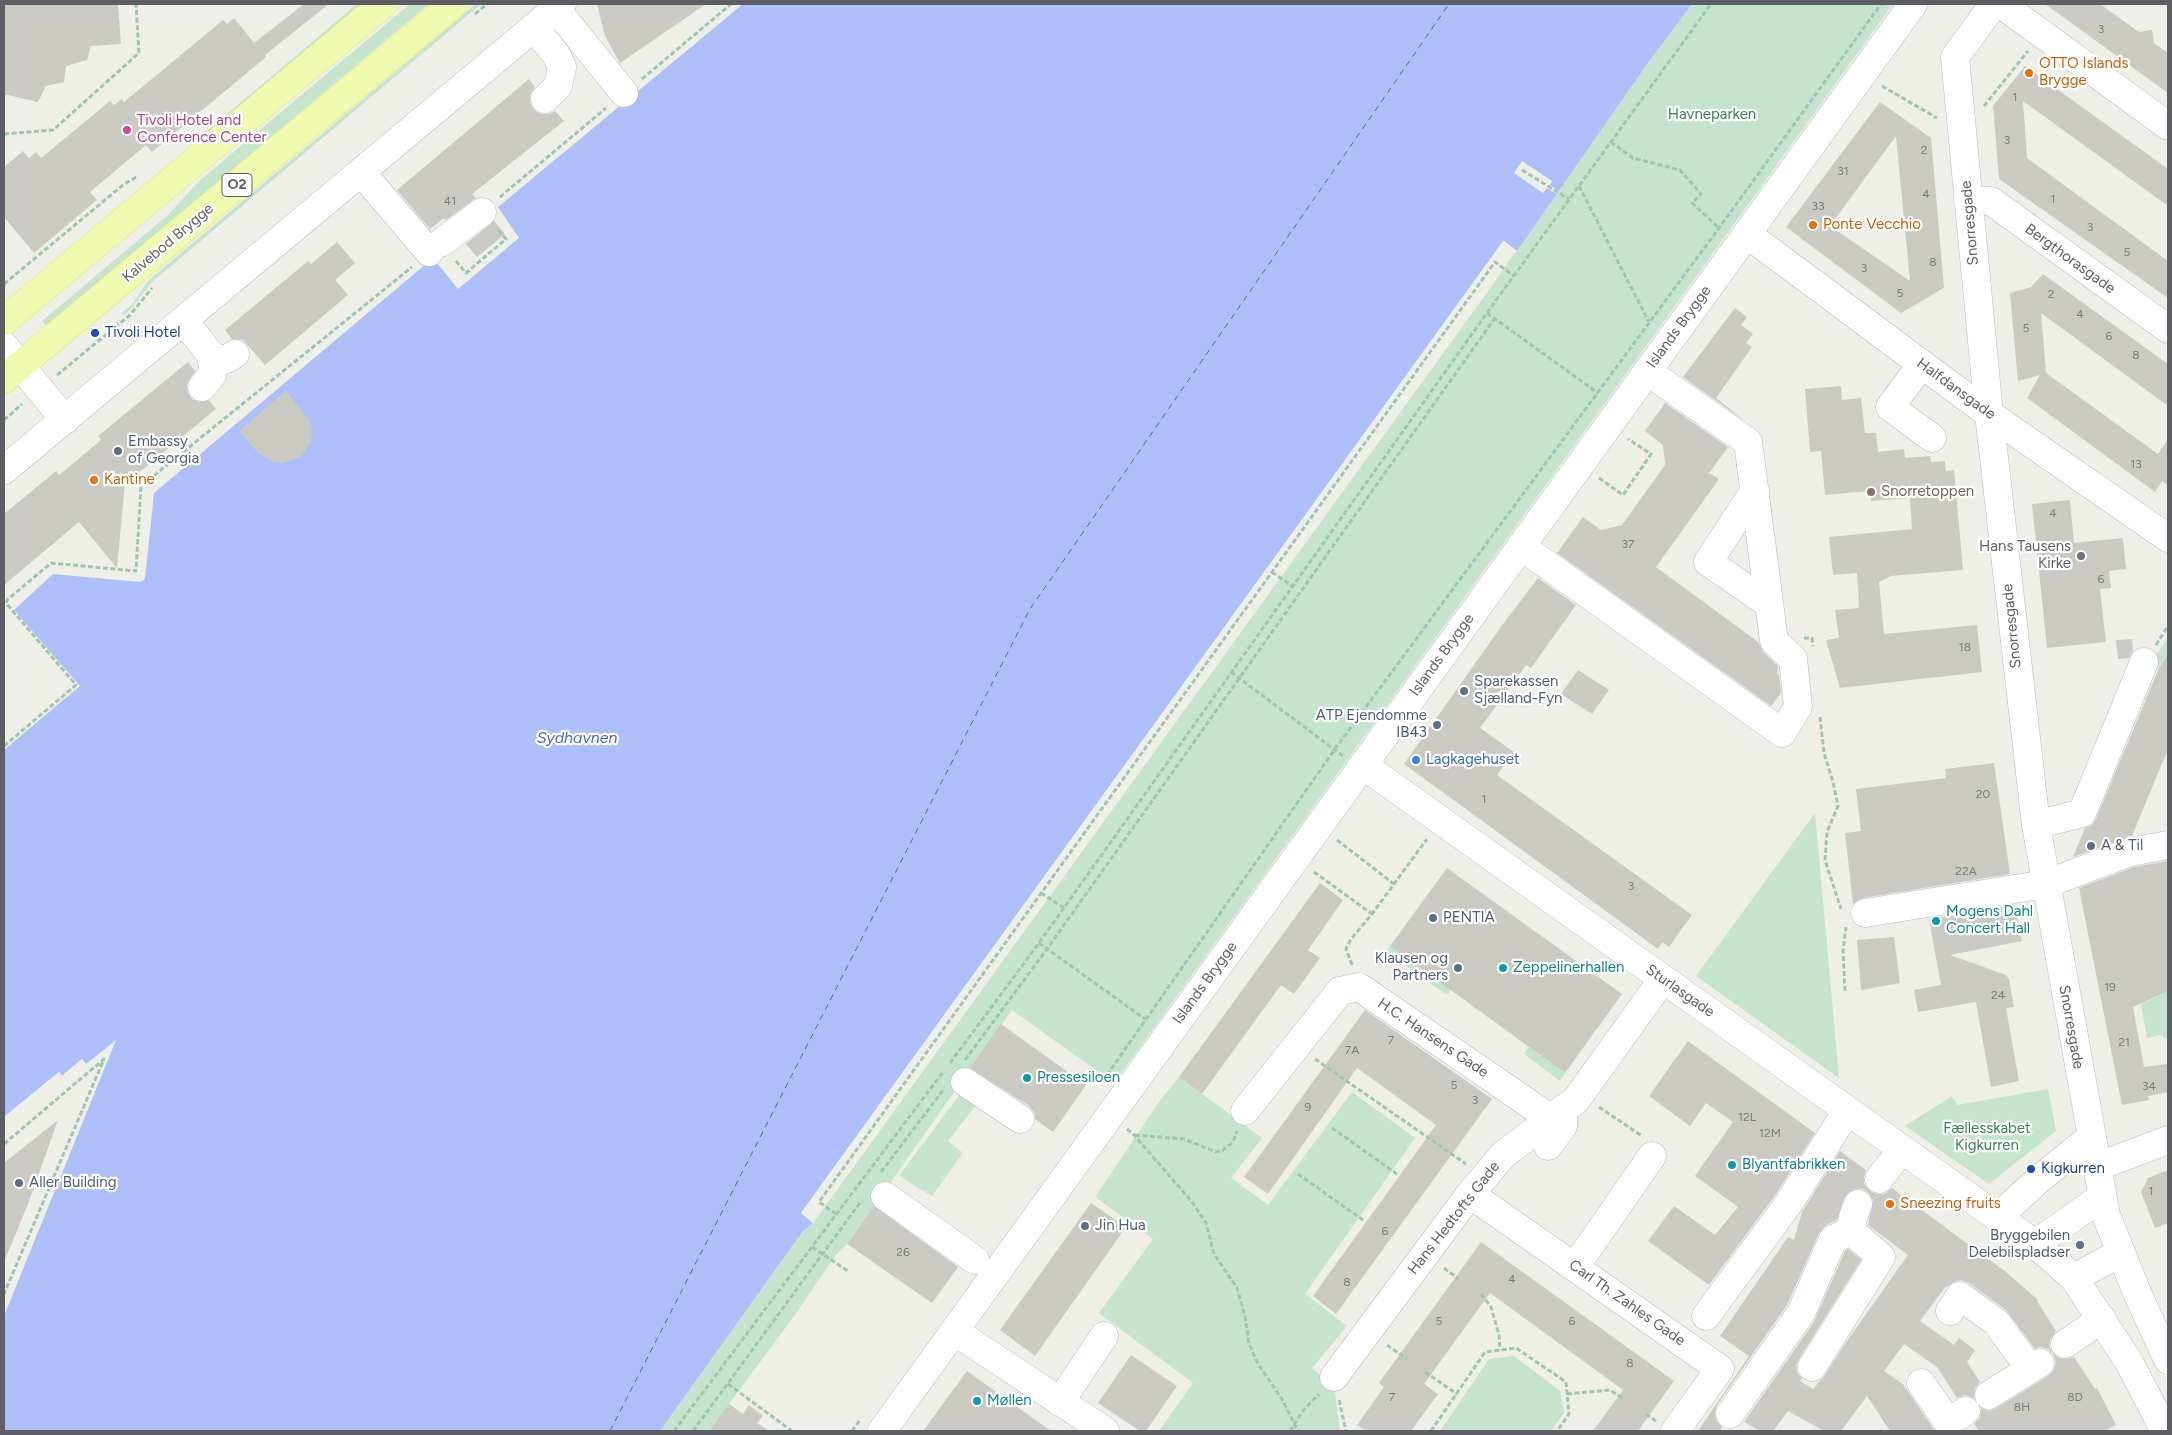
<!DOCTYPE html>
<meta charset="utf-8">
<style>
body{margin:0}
#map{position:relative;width:2172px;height:1435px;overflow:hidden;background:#eeefe6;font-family:Figtree,sans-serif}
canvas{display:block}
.frame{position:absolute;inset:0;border:5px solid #5e5f65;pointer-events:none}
</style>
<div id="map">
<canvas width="2172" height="1435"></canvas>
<div class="frame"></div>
</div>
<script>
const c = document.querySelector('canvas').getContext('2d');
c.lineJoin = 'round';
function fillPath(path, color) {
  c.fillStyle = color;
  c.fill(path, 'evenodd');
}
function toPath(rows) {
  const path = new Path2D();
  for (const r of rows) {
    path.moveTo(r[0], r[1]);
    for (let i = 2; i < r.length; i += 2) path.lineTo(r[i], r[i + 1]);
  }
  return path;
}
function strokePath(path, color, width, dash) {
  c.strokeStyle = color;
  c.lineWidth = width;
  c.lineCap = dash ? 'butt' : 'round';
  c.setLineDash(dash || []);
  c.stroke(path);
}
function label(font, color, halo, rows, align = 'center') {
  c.font = font + ' Figtree,sans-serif';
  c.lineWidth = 4.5;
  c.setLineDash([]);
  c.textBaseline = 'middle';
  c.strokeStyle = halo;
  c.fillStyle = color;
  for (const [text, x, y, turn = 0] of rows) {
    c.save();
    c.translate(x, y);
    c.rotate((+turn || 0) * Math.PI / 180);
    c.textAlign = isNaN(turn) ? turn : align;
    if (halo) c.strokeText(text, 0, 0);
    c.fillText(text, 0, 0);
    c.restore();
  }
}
const green = toPath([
 [357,4,364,4,209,133,207,131],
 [410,4,429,4,46,326,42,321,167,216,198,182],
 [476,4,481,4,151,283,131,309,124,315,122,313,132,304,149,280],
 [1692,4,1893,4,1114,1083,1012,1010,847,1244,836,1255,792,1319,709,1431,660,1431,803,1231,813,1223,1486,294,1645,67],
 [2168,638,2168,654,2154,674,2145,670],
 [1815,813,1839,1078,1696,976],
 [1390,946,1451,990,1447,995,1386,952],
 [2168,991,2168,1040,2161,1035,2147,1038,2141,1004],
 [1529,1047,1565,1073,1560,1081,1524,1054],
 [1179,1077,1262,1138,1231,1178,1268,1205,1352,1092,1415,1138,1305,1294,1347,1326,1312,1368,1325,1378,1335,1392,1340,1431,1159,1431,1193,1383,1099,1313,1153,1239,1095,1197,1159,1102],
 [2048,1089,2056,1131,1989,1184,1905,1126,1952,1096,1957,1105],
 [960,1094,976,1105,948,1141,963,1153,932,1196,899,1176],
 [1514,1356,1560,1391,1564,1413,1551,1431,1440,1431,1489,1359]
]);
const water = toPath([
 [743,4,1692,4,1645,67,1517,251,1503,241,801,1213,813,1223,803,1231,660,1431,4,1431,4,1316,116,1040,86,1064,82,1059,62,1076,59,1072,4,1117,4,750,80,686,14,610,53,574,140,582,145,579,154,493,433,258,458,289,519,238,498,207]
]);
const pier = toPath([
 [1522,161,1552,181,1550,185,1559,191,1557,194,1547,188,1543,193,1514,173],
 [1504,241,1517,251,1516,253,1504,244,804,1213,815,1221,813,1223,801,1213],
 [82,1059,86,1064,84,1066,82,1063,63,1078,58,1075,4,1120,4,1117,59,1072,62,1076]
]);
const ferry = toPath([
 [610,1431,1030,609,1449,4]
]);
const building = toPath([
 [4,4,118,4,121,44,91,46,87,60,66,66,64,82,46,86,38,102,4,94],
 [304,4,329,4,265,55,266,57,152,152,146,145,90,192,97,200,34,253,4,217,4,167,23,151,29,158,36,152,41,158,110,101,114,105,122,99,124,102,223,20,227,24,234,18,254,43],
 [597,4,706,4,620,63,605,36],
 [2045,4,2100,4,2139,32,2152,30,2154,43,2168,53,2168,93],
 [2025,66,2168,169,2168,206,2023,101,2027,158,2168,261,2168,298,1999,179,1993,106],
 [529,79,535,87,530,95,530,103,534,110,541,114,549,114,555,111,564,121,472,194,476,198,446,220,444,218,430,229,397,190],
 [1880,102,1931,138,1944,288,1901,313,1786,227],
 [1896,136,1910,281,1830,226],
 [494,221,505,234,477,257,466,244],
 [337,242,355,263,335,280,348,295,265,365,243,340,232,339,225,330,308,261,311,264],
 [2043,274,2168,364,2168,406,2041,313,2046,373,2158,454,2168,439,2168,486,2162,481,2155,492,2027,398,2040,375,2018,381,2010,293,2031,287],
 [1735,308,1747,317,1741,325,1753,334,1746,343,1752,347,1716,398,1746,422,1683,377],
 [188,362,195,371,187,384,188,393,192,399,199,402,209,400,216,409,125,484,117,568,79,522,4,585,4,514,56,471,59,475,101,440,98,436],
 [1841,386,1842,400,1861,398,1865,433,1876,433,1878,452,1904,449,1905,458,1930,456,1931,462,1945,461,1946,471,1954,470,1963,570,1891,576,1879,582,1884,634,1977,625,1982,672,1840,688,1826,640,1839,638,1835,610,1859,608,1857,573,1833,575,1829,537,1912,529,1910,498,1871,501,1870,491,1825,495,1821,451,1810,452,1805,389],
 [286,391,310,421,312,431,311,441,306,450,300,457,282,463,273,462,257,452,239,431],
 [1665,403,1728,447,1709,473,1719,479,1656,567,1758,642,1763,652,1778,666,1777,673,1779,675,1781,693,1771,706,1557,553,1583,517,1601,530,1622,525,1665,465,1663,445,1645,431],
 [2070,500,2074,543,2123,538,2126,569,2109,571,2111,588,2100,589,2106,642,2047,648,2032,504],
 [1538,578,1576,605,1531,668,1526,665,1480,728,1514,752,1497,775,1692,915,1669,947,1662,942,1658,949,1404,764,1503,624],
 [2132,639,2133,651,2129,658,2118,659,2116,640],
 [2168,654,2168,749,2132,836,2073,857,2085,828,2092,825,2096,819,2159,668],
 [1578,670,1609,690,1592,714,1561,694],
 [1994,763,2010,874,1863,898,1853,904,1845,833,1861,831,1856,789,1946,778,1945,769],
 [2168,861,2168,991,2133,1007,2144,1067,2168,1064,2168,1092,2148,1096,2149,1100,2122,1105,2079,888,2134,867],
 [1447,868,1622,994,1565,1073,1390,946],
 [1320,883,1343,900,1308,950,1320,958,1294,994,1281,985,1202,1094,1179,1077],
 [2015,905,2022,941,1950,955,2006,975,2009,979,2014,1007,2006,1008,2019,1081,1991,1087,1976,1002,1918,1012,1914,990,1941,985,1929,919],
 [1894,937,1900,983,1861,990,1857,940],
 [1365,1010,1492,1099,1336,1314,1313,1296,1436,1125,1357,1068,1268,1194,1244,1177],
 [1001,1024,1086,1085,1053,1132,1035,1119,1034,1112,1029,1106,970,1068],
 [1688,1041,1815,1133,1776,1194,1709,1285,1648,1241,1674,1206,1715,1235,1738,1207,1695,1176,1733,1122,1706,1103,1690,1126,1649,1096],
 [58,1120,28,1204,4,1262,4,1163],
 [1840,1151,1866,1170,1864,1177,1864,1184,1870,1191,1876,1194,1884,1194,1892,1188,2006,1272,2038,1300,2037,1301,2056,1331,2051,1338,2049,1345,2052,1352,2059,1358,2067,1359,2074,1357,2095,1389,2097,1388,2116,1425,2104,1431,1979,1431,1974,1424,1980,1418,1981,1408,1989,1411,1997,1408,2048,1376,2054,1370,2056,1362,2053,1354,2048,1349,2040,1347,2035,1349,2006,1310,1969,1283,1961,1280,1954,1282,1947,1287,1946,1286,1920,1321,1954,1345,1959,1338,1975,1350,1967,1362,1980,1382,1975,1388,1974,1398,1965,1395,1957,1398,1937,1367,1904,1344,1884,1371,1903,1384,1935,1431,1890,1431,1867,1396,1841,1431,1824,1431,1788,1411,1773,1431,1760,1431,1744,1422,1814,1322,1845,1251,1848,1249,1861,1260,1799,1359,1796,1366,1798,1374,1802,1378,1800,1381,1813,1389,1825,1375,1847,1341,1908,1255,1868,1225,1873,1201,1870,1194,1863,1189,1856,1189,1849,1192,1844,1198,1837,1220,1826,1225,1819,1233,1787,1305,1717,1405,1715,1412,1716,1420,1722,1427,1720,1431,1698,1431,1749,1356,1720,1336,1788,1237,1794,1240,1802,1212],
 [2168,1170,2168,1223,2155,1228,2141,1192,2148,1178],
 [1091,1203,1126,1227,1035,1356,1000,1330],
 [874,1206,958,1267,932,1303,847,1244],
 [1481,1242,1674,1381,1638,1431,1593,1431,1623,1390,1490,1293,1424,1384,1438,1394,1411,1431,1366,1431,1357,1425,1384,1387,1379,1383],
 [1131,1355,1177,1386,1146,1431,1140,1431,1098,1403],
 [967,1371,1051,1431,923,1431],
 [729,1404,743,1414,749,1405,763,1416,757,1423,769,1431,709,1431]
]);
const path = toPath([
 [475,14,487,4],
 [642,79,731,4],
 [1882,86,1937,118],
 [1984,106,2028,51],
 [4,134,53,130,139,53,136,4],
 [1611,142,1633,158,1680,170,1701,194,1692,203,1719,228],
 [1522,170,1569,199],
 [1579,186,1649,322],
 [500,197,606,108],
 [456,261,466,273,506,239,497,229],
 [4,284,123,185,138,176],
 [1487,313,1598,393],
 [57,375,130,315,152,288],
 [4,420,22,404],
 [1599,478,1623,495,1651,454,1628,439],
 [1272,572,1292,586],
 [1804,638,1812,638,1813,646],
 [2156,645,2168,626],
 [1231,672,1343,756],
 [1820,717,1824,753,1833,782,1838,806,1827,832,1825,860,1841,909],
 [4,746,76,685,6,603,7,600,51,563,136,571,141,486,412,267],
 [1337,840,1394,884],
 [1314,872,1372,914],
 [1041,893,1064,908],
 [1039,943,1145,1019],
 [1352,965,1346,949,1351,939,1372,914,1427,839],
 [1845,991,1843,951,1846,927],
 [2167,1044,2168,1044],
 [1315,1059,1466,1164],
 [965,1060,1047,949,1495,318],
 [950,1063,1039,943,1497,299,1711,4],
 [1107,1075,1335,749,1719,228,1881,4],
 [1599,1107,1642,1136],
 [1332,1128,1397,1174],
 [1127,1129,1134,1135,1192,1202,1206,1223,1214,1254,1237,1288,1245,1316,1249,1344,1258,1364,1282,1399,1298,1431],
 [1135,1135,1184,1139,1216,1152,1222,1151,1233,1142,1237,1131],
 [4,1144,104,1059,4,1294],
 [881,1172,944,1089],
 [1298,1174,1363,1220],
 [836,1214,819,1202,1495,262,1514,276],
 [812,1247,848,1271],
 [1444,1268,1459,1279],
 [1481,1294,1491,1307,1499,1335,1500,1350],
 [1387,1345,1407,1359],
 [1425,1372,1457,1394],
 [728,1384,792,1431],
 [1567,1394,1610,1390,1624,1399],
 [1339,1400,1346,1431],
 [1646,1414,1656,1421],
 [674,1431,943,1072],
 [693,1431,862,1200],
 [852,1431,860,1420],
 [1290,1431,1302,1412,1319,1394],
 [1431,1431,1485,1352,1516,1348,1566,1382,1569,1414,1557,1431]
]);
const minor = toPath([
 [1994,4,1955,57,1989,414,2036,825,2106,1215,2138,1295,2168,1360],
 [2001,4,2168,126],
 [556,9,624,93],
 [534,27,557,56,562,67,558,86,545,99],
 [361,172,429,252],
 [1968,200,1991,201,2168,329],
 [1747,234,1989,414,2168,538],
 [441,243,482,212],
 [184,320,210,354,213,365,212,375,202,387],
 [4,346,65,420],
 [210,354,220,360,227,359,235,354],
 [1922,364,1890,407,1932,438],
 [4,470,562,4],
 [1755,490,1708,562,1769,604],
 [1521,546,1782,733,1798,707,1793,659,1774,641,1748,442,1647,371],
 [1363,765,2035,1244,2074,1278,2129,1362,2165,1431],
 [2036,825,2082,813,2144,662],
 [1865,913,2046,884,2130,852,2168,845],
 [965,1082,1020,1119],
 [1245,1111,1340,991,1359,987,1550,1118],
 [1548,1146,1563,1126,1563,1109],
 [2096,1167,2168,1140],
 [1879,1179,1902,1150],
 [1470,1194,1720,1369,1675,1431],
 [885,1196,975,1260],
 [1997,1218,2037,1181,2091,1137],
 [2035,1244,2102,1197],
 [1575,1267,1652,1156],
 [2074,1278,2120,1253],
 [1950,1311,1960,1296,1997,1323,2030,1369],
 [1706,1316,1789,1203,1847,1111],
 [954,1331,1105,1431],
 [2065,1344,2102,1319],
 [1812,1367,1881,1257,1851,1231,1853,1217,1858,1204],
 [1334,1377,1470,1194,1503,1155,1576,1100,1663,979],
 [1921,1383,1948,1422,1966,1411],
 [1989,1395,2040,1363],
 [1060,1402,1104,1336],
 [1730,1414,1801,1313,1833,1239,1851,1231],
 [882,1431,1913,4]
]);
const major = toPath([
 [4,321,383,4],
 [4,379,453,4]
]);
const markers = [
 [2029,73,5,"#e8710a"],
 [127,130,5,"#d1479c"],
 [1813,225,5,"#e8710a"],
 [95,333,5,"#1a4fb4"],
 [118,451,5,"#5c6f8a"],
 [94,480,5,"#e8710a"],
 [1871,492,5,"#8d6e63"],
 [2081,556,5,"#6b7280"],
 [1464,691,5,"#5c6f8a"],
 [1437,725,5,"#5c6f8a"],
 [1416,760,5,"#3f7fe0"],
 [2091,846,5,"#5c6f8a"],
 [1433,918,5,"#5c6f8a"],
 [1936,921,5,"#0f9aa8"],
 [1458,968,5,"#5c6f8a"],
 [1503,968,5,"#0f9aa8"],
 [1027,1078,5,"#0f9aa8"],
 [1732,1165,5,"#0f9aa8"],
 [2031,1169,5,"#1a4fb4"],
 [19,1183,5,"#5c6f8a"],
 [1890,1204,5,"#e8710a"],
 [1085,1226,5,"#5c6f8a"],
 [2080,1245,5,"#5c6f8a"],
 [977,1401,5,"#0f9aa8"]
];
const numberNames = [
 ["3",2101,29],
 ["1",2015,97],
 ["3",2007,140],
 ["2",1924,150],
 ["31",1843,171],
 ["4",1926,194],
 ["1",2053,199],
 ["41",450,201],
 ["33",1818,206],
 ["3",2090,227],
 ["5",2127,252],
 ["8",1933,262],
 ["3",1864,268],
 ["5",1900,293],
 ["2",2051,294],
 ["4",2080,314],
 ["5",2026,328],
 ["6",2109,336],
 ["8",2136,355],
 ["13",2136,464],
 ["4",2053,513],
 ["37",1628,544],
 ["6",2101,579],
 ["18",1965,647],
 ["20",1983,794],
 ["1",1484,799],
 ["22A",1966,871],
 ["3",1631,886],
 ["19",2110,987],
 ["24",1998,995],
 ["7",1391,1040],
 ["21",2124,1042],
 ["7A",1352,1050],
 ["5",1454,1085],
 ["34",2149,1086],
 ["3",1475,1100],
 ["9",1308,1107],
 ["12L",1747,1117],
 ["12M",1770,1133],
 ["1",2151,1191],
 ["6",1385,1231],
 ["26",903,1252],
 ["4",1512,1279],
 ["8",1347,1282],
 ["5",1439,1321],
 ["6",1572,1321],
 ["8",1630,1363],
 ["7",1392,1397],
 ["8D",2075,1397],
 ["8H",2022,1407]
];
const shields = [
 [237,185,30]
];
const shieldNames = [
 ["O2",237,185]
];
const foodNames = [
 ["OTTO Islands",2039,64],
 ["Brygge",2039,81],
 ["Ponte Vecchio",1823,225],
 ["Kantine",104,480],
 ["Sneezing fruits",1900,1204]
];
const parkNames = [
 ["Havneparken",1712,115],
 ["Fællesskabet",1987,1129],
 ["Kigkurren",1987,1146]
];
const hotelNames = [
 ["Tivoli Hotel and",137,121],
 ["Conference Center",137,138]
];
const streetNames = [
 ["Snorresgade",1970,223,-95],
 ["Kalvebod Brygge",168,243,-40],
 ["Bergthorasgade",2070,259,36],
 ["Islands Brygge",1679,327,-54],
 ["Halfdansgade",1956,389,36],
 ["Snorresgade",2012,626,-96],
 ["Islands Brygge",1442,655,-54],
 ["Islands Brygge",1205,983,-54],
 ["Sturlasgade",1680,991,35],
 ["Snorresgade",2071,1027,80],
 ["H.C. Hansens Gade",1433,1038,34],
 ["Hans Hedtofts Gade",1454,1218,-52],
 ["Carl Th. Zahles Gade",1627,1303,35]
];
const transitNames = [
 ["Tivoli Hotel",105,333],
 ["Kigkurren",2041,1169]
];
const serviceNames = [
 ["Embassy",128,442],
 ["of Georgia",128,459],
 ["Sparekassen",1474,682],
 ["Sjælland-Fyn",1474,699],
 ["ATP Ejendomme",1427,716,"right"],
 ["IB43",1427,733,"right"],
 ["A & Til",2101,846],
 ["PENTIA",1443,918],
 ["Klausen og",1448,959,"right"],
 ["Partners",1448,976,"right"],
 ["Aller Building",29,1183],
 ["Jin Hua",1095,1226],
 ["Bryggebilen",2070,1236,"right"],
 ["Delebilspladser",2070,1253,"right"]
];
const educationNames = [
 ["Snorretoppen",1881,492]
];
const worshipNames = [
 ["Hans Tausens",2071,547],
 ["Kirke",2071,564]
];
const shopNames = [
 ["Lagkagehuset",1426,760]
];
const cultureNames = [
 ["Mogens Dahl",1946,912],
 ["Concert Hall",1946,929],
 ["Zeppelinerhallen",1513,968],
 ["Pressesiloen",1037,1078],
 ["Blyantfabrikken",1742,1165],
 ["Møllen",987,1401]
];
const waterNames = [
 ["Sydhavnen",577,738]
];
fillPath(green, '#c4e4ce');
fillPath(water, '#acbff9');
fillPath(pier, '#eeefe6');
strokePath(ferry, '#4f62bc', 1, [6, 5]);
fillPath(building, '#cbcac2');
strokePath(minor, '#b8b9bf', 29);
strokePath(major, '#e4e866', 29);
strokePath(path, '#9ec4b5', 3, [5, 2.5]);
strokePath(minor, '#fff', 28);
strokePath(major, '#effab0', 28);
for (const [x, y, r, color] of markers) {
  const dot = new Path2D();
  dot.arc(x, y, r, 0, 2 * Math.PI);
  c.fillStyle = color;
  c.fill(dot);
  strokePath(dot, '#fff', 2);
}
label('12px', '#797a7c', null, numberNames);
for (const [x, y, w] of shields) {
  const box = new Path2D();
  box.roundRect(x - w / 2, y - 11.5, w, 23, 4);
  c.fillStyle = '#fff';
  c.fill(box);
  strokePath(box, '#5e5f65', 1);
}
label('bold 14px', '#5e5f65', null, shieldNames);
label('15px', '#c56008', '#fff', foodNames, 'left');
label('15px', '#3a8054', '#fff', parkNames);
label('15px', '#b23c85', '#fff', hotelNames, 'left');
label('15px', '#5e5f65', '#fff', streetNames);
label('15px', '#164399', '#fff', transitNames, 'left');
label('15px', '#4e5e75', '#fff', serviceNames, 'left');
label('15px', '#785e54', '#fff', educationNames, 'left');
label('15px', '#5b616d', '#fff', worshipNames, 'right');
label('15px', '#366cbe', '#fff', shopNames, 'left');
label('15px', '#0d838f', '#fff', cultureNames, 'left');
label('italic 16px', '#4f62bc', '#fff', waterNames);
</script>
